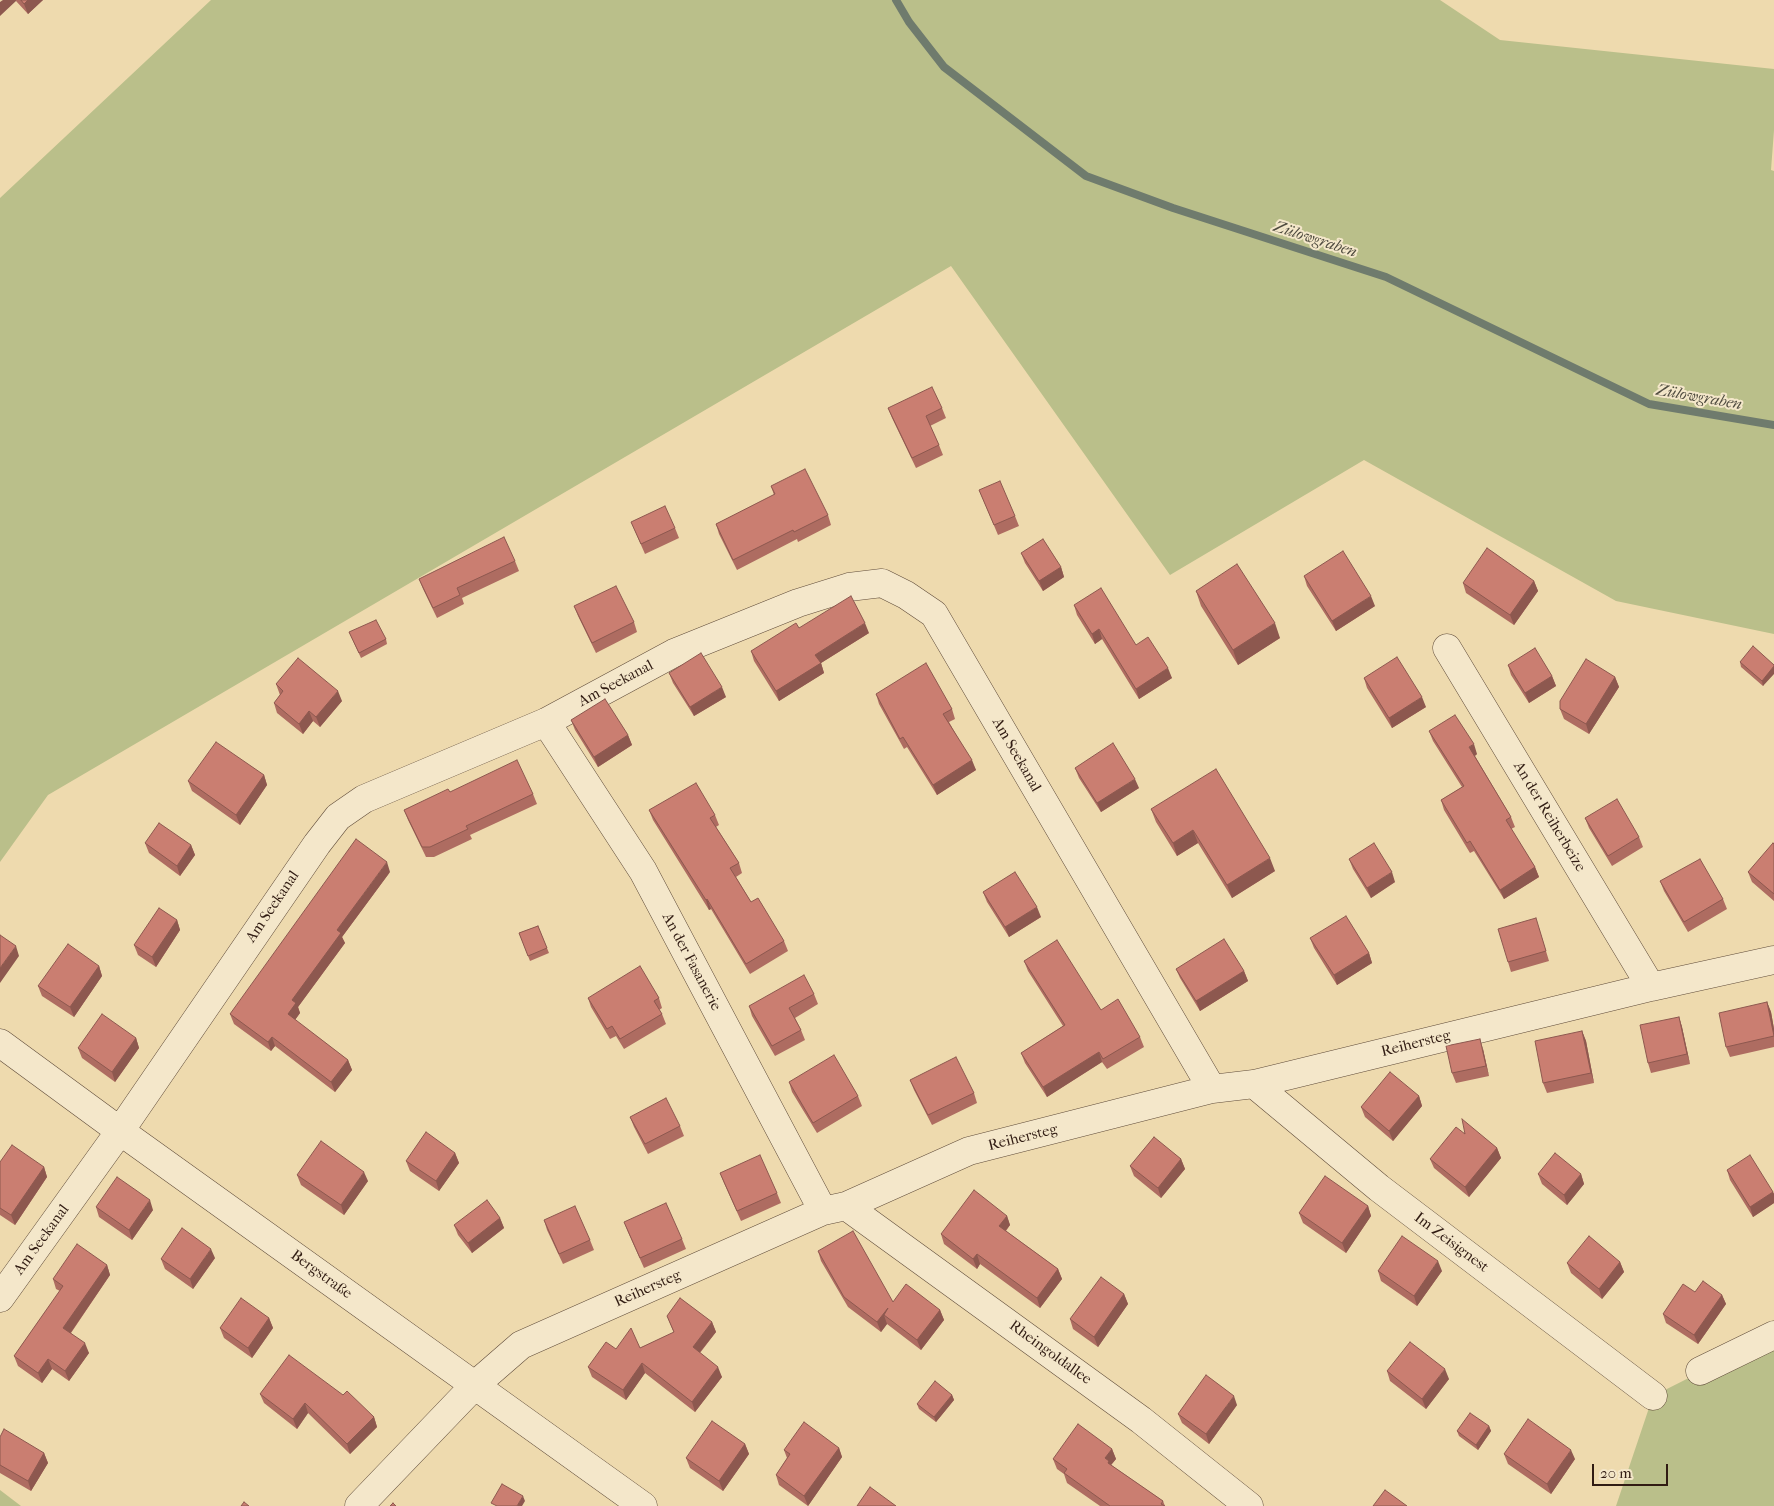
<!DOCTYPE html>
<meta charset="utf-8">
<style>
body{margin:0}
#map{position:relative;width:1774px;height:1506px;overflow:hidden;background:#eedaae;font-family:"IM FELL French Canon",serif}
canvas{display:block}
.scale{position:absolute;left:1592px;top:1464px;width:76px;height:22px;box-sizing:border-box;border:2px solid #311c13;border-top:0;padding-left:6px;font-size:15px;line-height:18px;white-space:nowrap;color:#311c13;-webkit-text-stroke:4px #f4e7ca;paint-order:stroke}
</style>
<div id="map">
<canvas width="1774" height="1506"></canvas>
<div class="scale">20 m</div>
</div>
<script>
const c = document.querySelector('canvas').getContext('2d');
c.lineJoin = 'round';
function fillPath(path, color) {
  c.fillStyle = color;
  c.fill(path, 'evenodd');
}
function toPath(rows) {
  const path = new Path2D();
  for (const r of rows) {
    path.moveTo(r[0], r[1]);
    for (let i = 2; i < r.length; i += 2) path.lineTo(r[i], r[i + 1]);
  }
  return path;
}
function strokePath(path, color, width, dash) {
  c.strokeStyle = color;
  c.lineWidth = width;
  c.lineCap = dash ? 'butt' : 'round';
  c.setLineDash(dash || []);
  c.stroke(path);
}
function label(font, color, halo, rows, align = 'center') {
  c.font = font + ' "IM FELL French Canon",serif';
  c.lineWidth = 4;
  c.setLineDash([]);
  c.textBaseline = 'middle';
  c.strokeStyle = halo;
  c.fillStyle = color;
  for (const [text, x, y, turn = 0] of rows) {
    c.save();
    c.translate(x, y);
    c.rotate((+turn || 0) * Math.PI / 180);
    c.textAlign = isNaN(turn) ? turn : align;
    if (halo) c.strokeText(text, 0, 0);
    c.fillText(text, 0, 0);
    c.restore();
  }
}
const green = toPath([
 [211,0,1440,0,1500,40,1774,69,1774,130,1771,170,1774,171,1774,634,1616,601,1364,460,1170,575,951,266,48,795,0,862,0,198],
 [1774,1335,1774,1506,1616,1506,1653,1396],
 [0,1490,21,1506,0,1506]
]);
const stream = toPath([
 [896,0,909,22,944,67,1086,176,1173,208,1386,277,1649,404,1774,425]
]);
const minor = toPath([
 [1447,648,1651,987],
 [546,722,643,871,823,1211],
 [0,1043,120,1131,643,1506],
 [1254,1084,1379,1188,1653,1396],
 [846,1206,1141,1420,1249,1506],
 [0,1298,120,1131,317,844,338,817,364,799,546,722,674,653,798,603,849,587,882,583,906,595,934,614,1212,1089],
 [1700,1371,1774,1335],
 [359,1506,475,1385,521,1345,823,1211,846,1206,969,1151,1212,1089,1254,1084,1651,987,1774,960]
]);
const wall = toPath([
 [0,0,43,0,28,14,16,1],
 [888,408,942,408,946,418,930,426,939,445,943,455,916,468,892,418],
 [771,486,828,515,831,525,798,542,797,539,737,570,719,534,716,524,774,495],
 [979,490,1015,516,1019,526,998,535],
 [631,522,675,528,679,538,645,554],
 [1021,553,1061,567,1064,577,1043,591,1025,563],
 [515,561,519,571,462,598,464,604,437,618,423,589,419,579],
 [1304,576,1375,606,1336,631,1307,586],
 [1534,581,1538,591,1514,625,1466,593,1463,583],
 [1196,591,1280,638,1238,665,1201,606],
 [1074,605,1136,645,1172,678,1139,699,1102,639,1095,644,1077,615],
 [574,606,634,622,637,632,596,653,578,616],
 [799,628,869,633,821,663,824,673,779,701,754,661,751,651],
 [349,632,386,639,387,644,361,658],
 [1740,662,1774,665,1763,686,1741,667],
 [1508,665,1552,676,1556,686,1529,703,1511,675],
 [669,673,726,697,694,716,673,683],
 [1615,677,1619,687,1589,734,1564,719,1560,709],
 [1364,678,1426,707,1392,728,1367,688],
 [276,684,342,701,320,727,313,721,303,734,277,713,274,703,280,695],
 [876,694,952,709,955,719,949,722,976,770,937,795,907,747,904,749,879,704],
 [571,720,628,735,632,745,598,767,575,730],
 [1429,731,1477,754,1475,756,1511,817,1515,827,1511,829,1535,867,1539,877,1504,899,1474,851,1470,853,1444,810,1441,800,1462,787,1433,741],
 [1075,768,1139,788,1101,812,1079,778],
 [264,775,267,785,240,825,192,791,188,781],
 [450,792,533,794,537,804,470,835,472,839,434,857,426,857,408,820,404,810],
 [1151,809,1275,871,1232,898,1198,843,1177,856,1156,822],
 [649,810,715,815,719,825,716,827,739,863,742,873,736,877,751,902,784,941,788,951,750,974,711,909,709,910,653,820],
 [1585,818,1639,837,1643,847,1612,866,1589,828],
 [145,843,191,845,195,855,180,876,149,853],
 [1774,844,1774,901,1752,882,1748,872],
 [1349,859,1395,882,1371,898,1353,869],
 [390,872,342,937,345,943,298,1007,300,1013,295,1020,348,1060,352,1070,335,1092,275,1046,271,1051,234,1024,230,1014],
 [1660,881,1723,899,1727,909,1688,932,1664,891],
 [983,892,1041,917,1009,937,987,902],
 [177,920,180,930,156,967,138,955,134,945],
 [538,926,549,953,530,961,519,933],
 [1539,928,1549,961,1511,972,1508,962],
 [1310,938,1369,953,1372,963,1337,985,1314,948],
 [1024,961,1101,1010,1140,1037,1144,1047,1107,1069,1102,1062,1047,1097,1025,1063,1021,1053,1063,1026,1028,971],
 [99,966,102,976,74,1017,42,996,38,986],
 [1176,969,1244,971,1248,981,1200,1011,1180,978],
 [814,994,818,1004,795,1018,801,1030,805,1040,775,1056,752,1016,749,1006],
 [588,998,659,998,662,1008,659,1010,662,1014,666,1024,624,1049,616,1036,610,1039,591,1007],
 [1767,1002,1771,1012,1774,1029,1774,1047,1730,1057,1726,1047],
 [1679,1017,1682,1027,1690,1064,1651,1073,1648,1063],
 [1582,1031,1586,1041,1594,1083,1547,1093,1543,1083],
 [136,1038,139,1048,115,1082,82,1058,78,1048],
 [1483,1049,1489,1076,1456,1083,1452,1073],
 [910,1080,974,1093,977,1103,932,1125,914,1090],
 [789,1082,858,1096,862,1106,817,1133,792,1092],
 [1419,1096,1422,1106,1393,1141,1365,1117,1361,1107],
 [630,1117,680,1126,684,1136,648,1154,634,1127],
 [1465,1134,1497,1148,1501,1158,1469,1197,1434,1168,1430,1159],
 [455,1153,459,1163,439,1191,410,1171,406,1161],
 [1181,1159,1185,1169,1161,1198,1134,1176,1130,1166],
 [0,1162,44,1167,47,1177,15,1225,0,1215],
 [1727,1170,1773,1192,1774,1194,1774,1203,1753,1217,1730,1180],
 [720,1173,777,1193,781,1203,741,1221,724,1183],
 [1538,1174,1581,1174,1584,1184,1567,1205,1542,1184],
 [297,1175,368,1181,344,1215,301,1185],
 [1368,1206,1371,1216,1346,1253,1303,1223,1299,1213],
 [96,1207,153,1210,132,1240,99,1217],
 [1007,1216,1010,1225,1006,1231,1058,1269,1062,1279,1040,1308,980,1264,977,1269,944,1244,941,1234],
 [500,1218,504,1228,472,1253,458,1235,454,1225],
 [544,1220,590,1240,594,1250,563,1264,547,1230],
 [624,1222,682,1239,686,1249,644,1268,628,1232],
 [818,1251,893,1302,940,1310,944,1320,921,1350,887,1324,881,1332,848,1307,821,1261],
 [215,1258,193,1289,165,1269,161,1259],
 [1620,1262,1624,1272,1602,1299,1571,1273,1567,1263],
 [107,1265,110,1275,71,1333,89,1353,69,1381,52,1369,42,1383,18,1366,14,1356,60,1291,56,1289,53,1279],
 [1378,1271,1442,1271,1417,1306,1381,1281],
 [1695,1292,1722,1295,1726,1304,1698,1344,1666,1323,1663,1314],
 [1124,1294,1128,1304,1098,1347,1073,1329,1070,1319],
 [667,1316,712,1322,716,1332,700,1353,722,1377,695,1412,645,1373,626,1400,592,1377,588,1367,616,1349,640,1348,674,1333],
 [269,1318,273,1328,252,1358,224,1338,220,1328],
 [1387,1371,1449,1379,1426,1409,1390,1381],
 [260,1394,343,1395,374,1417,377,1427,350,1454,308,1413,297,1429,264,1403],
 [952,1395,954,1400,936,1422,919,1409,917,1404],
 [1237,1405,1209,1444,1182,1423,1178,1414],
 [1489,1426,1491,1431,1478,1450,1459,1436,1457,1431],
 [0,1437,44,1453,48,1463,31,1491,0,1473],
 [745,1444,749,1454,723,1491,690,1468,686,1458],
 [839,1448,842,1457,808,1506,779,1485,776,1475,787,1458,784,1450],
 [1112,1449,1116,1459,1111,1465,1163,1501,1165,1506,1100,1506,1067,1483,1064,1474,1057,1469,1053,1459],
 [1504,1454,1575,1459,1551,1494,1508,1464]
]);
const shadedWall = toPath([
 [3,0,16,0,16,1,0,16,0,2],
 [28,0,43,0,28,14,24,4],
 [1061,567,1064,577,1043,591,1039,581],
 [1534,581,1538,591,1514,625,1510,615],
 [1371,596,1375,606,1336,631,1332,621],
 [865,623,869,633,821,663,824,673,779,701,776,691,815,655],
 [1275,623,1280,638,1238,665,1233,650],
 [1099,629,1102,639,1095,644,1092,634],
 [1774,666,1774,674,1763,686,1762,681],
 [1168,668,1172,678,1139,699,1136,689],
 [1552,676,1556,686,1529,703,1525,693],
 [1615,677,1619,687,1589,734,1586,724],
 [722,687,726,697,694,716,690,707],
 [338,691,342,701,320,727,316,717],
 [1422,697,1426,707,1392,728,1389,718],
 [309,711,313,721,303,734,299,724],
 [628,735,632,745,598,767,594,757],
 [1474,744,1477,754,1473,757,1469,747],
 [972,760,976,770,937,795,933,785],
 [264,775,267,785,240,825,236,815],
 [1135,779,1139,788,1101,812,1097,803],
 [1193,830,1198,843,1177,856,1173,843],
 [191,845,195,855,180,876,177,866],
 [1270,858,1275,871,1232,898,1227,885],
 [387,862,390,872,342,937,345,943,298,1007,300,1013,292,1024,288,1014,292,1000,337,930],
 [1535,867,1539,877,1504,899,1500,890],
 [1392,872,1395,882,1371,898,1367,888],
 [707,899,711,909,709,910,706,900],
 [1037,907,1041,917,1009,937,1005,927],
 [177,920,180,930,156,967,152,957],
 [16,946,19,956,0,983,0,968],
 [1369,953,1372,963,1337,985,1334,975],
 [99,966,102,976,74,1017,70,1007],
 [1244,971,1248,981,1200,1011,1196,1001],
 [1767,1002,1771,1012,1774,1029,1774,1036],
 [1679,1017,1682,1027,1690,1064,1687,1054],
 [1582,1031,1586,1041,1594,1083,1591,1073],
 [272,1037,275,1046,271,1051,268,1042],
 [136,1038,139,1048,115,1082,112,1072],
 [1480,1039,1483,1049,1489,1076,1486,1066],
 [1099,1052,1102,1062,1047,1097,1043,1087],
 [348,1060,352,1070,335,1092,331,1082],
 [1419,1096,1422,1106,1393,1141,1389,1131],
 [1497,1148,1501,1158,1469,1197,1465,1187],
 [455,1153,459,1163,439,1191,436,1181],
 [1181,1159,1185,1169,1161,1198,1158,1188],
 [44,1167,47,1177,15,1225,11,1215],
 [364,1172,368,1181,344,1215,341,1205],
 [1581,1174,1584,1184,1567,1205,1564,1195],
 [1773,1192,1774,1194,1774,1203,1753,1217,1750,1207],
 [150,1200,153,1210,132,1240,129,1230],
 [1368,1206,1371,1216,1346,1253,1342,1243],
 [1007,1216,1010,1225,1002,1235,999,1226],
 [500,1218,504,1228,472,1253,468,1243],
 [211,1249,215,1258,193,1289,190,1279],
 [977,1254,980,1264,977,1269,973,1259],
 [1438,1261,1442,1271,1417,1306,1414,1296],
 [1620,1262,1624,1272,1602,1299,1599,1289],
 [107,1265,110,1275,67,1338,63,1328],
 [1058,1269,1062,1279,1040,1308,1037,1298],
 [1124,1294,1128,1304,1098,1347,1094,1337],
 [1722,1295,1726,1304,1698,1344,1694,1335],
 [888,1308,884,1315,887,1324,881,1332,877,1322],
 [940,1310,944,1320,921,1350,917,1340],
 [269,1318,273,1328,252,1358,248,1348],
 [712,1322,716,1332,696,1357,693,1347],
 [85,1343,89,1353,69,1381,65,1371],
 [48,1359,52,1369,42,1383,38,1373],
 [642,1363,645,1373,626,1400,623,1390],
 [718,1367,722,1377,695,1412,692,1402],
 [1445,1369,1449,1379,1426,1409,1422,1399],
 [952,1395,954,1400,936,1422,934,1417],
 [1234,1396,1237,1405,1209,1444,1206,1434],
 [305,1403,308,1413,297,1429,293,1419],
 [374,1417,377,1427,350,1454,347,1444],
 [1489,1426,1491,1431,1478,1450,1476,1445],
 [745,1444,749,1454,723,1491,719,1481],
 [839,1448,842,1457,808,1506,804,1496],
 [1112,1449,1116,1459,1111,1465,1113,1471,1105,1458],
 [1571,1450,1575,1459,1551,1494,1547,1484],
 [44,1453,48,1463,31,1491,28,1481],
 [523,1496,525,1501,522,1506,517,1506]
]);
const building = toPath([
 [21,0,28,0,24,4,21,0],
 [932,387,942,408,926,416,939,445,912,458,888,408,932,387],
 [805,469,828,515,794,532,793,530,733,560,716,524,775,494,771,486,805,469],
 [1000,481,1015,516,994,525,979,490,1000,481],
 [665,506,675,528,641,544,631,522,665,506],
 [504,537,515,561,457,588,460,595,433,608,419,579,504,537],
 [1043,539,1061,567,1039,581,1021,553,1043,539],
 [1487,548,1534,581,1510,615,1463,583,1487,548],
 [1343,551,1371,596,1332,621,1304,576,1343,551],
 [1237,564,1275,623,1233,650,1196,591,1237,564],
 [616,586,634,622,592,643,574,606,616,586],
 [1101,588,1136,645,1148,637,1168,668,1136,689,1099,629,1092,634,1074,605,1101,588],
 [851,596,865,623,815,655,821,663,776,691,751,651,796,623,799,628,851,596],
 [376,620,386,639,359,653,349,632,376,620],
 [1753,646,1774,665,1774,666,1762,681,1740,662,1753,646],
 [1535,648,1552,676,1525,693,1508,665,1535,648],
 [701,653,722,687,690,707,669,673,701,653],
 [1397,657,1422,697,1389,718,1364,678,1397,657],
 [298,658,338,691,316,717,309,711,299,724,274,703,283,691,276,684,298,658],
 [1586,659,1615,677,1586,724,1560,709,1560,701,1586,659],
 [926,663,952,709,943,714,972,760,933,785,903,737,900,739,876,694,926,663],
 [605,699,628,735,594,757,571,720,605,699],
 [1455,715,1474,744,1469,747,1511,817,1506,820,1535,867,1500,890,1470,841,1467,843,1441,800,1464,786,1429,731,1455,715],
 [216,742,264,775,236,815,188,781,216,742],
 [1113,743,1135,779,1097,803,1075,768,1113,743],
 [517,760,533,794,466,826,468,829,430,847,422,847,404,810,448,789,450,792,517,760],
 [1216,769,1270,858,1227,885,1193,830,1173,843,1151,809,1216,769],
 [696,783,715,815,710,818,739,863,730,868,751,902,758,898,784,941,746,964,707,899,706,900,649,810,696,783],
 [1617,799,1639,837,1608,856,1585,818,1617,799],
 [159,823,191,845,177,866,145,843,159,823],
 [356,839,387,862,337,930,341,933,292,1000,296,1003,288,1014,348,1060,331,1082,272,1037,268,1042,230,1014,356,839],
 [1374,843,1392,872,1367,888,1349,859,1374,843],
 [1773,843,1774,844,1774,894,1748,872,1773,843],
 [1700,859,1723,899,1684,922,1660,881,1700,859],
 [1015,872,1037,907,1005,927,983,892,1015,872],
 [159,908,177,920,152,957,134,945,159,908],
 [1346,916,1369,953,1334,975,1310,938,1346,916],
 [1536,918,1546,951,1508,962,1498,929,1536,918],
 [538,926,547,948,528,956,519,933,538,926],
 [0,935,16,946,0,968,0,935],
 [1224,939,1244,971,1196,1001,1176,969,1224,939],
 [1057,940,1101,1010,1118,999,1140,1037,1103,1059,1099,1052,1043,1087,1021,1053,1065,1025,1024,961,1057,940],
 [68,944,99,966,70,1007,38,986,68,944],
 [640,966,659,998,654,1001,662,1014,620,1039,612,1026,607,1029,588,998,640,966],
 [804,975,814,994,789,1008,801,1030,772,1046,749,1006,804,975],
 [1767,1002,1774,1036,1726,1047,1719,1013,1767,1002],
 [102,1014,136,1038,112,1072,78,1048,102,1014],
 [1679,1017,1687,1054,1648,1063,1640,1025,1679,1017],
 [1582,1031,1591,1073,1543,1083,1535,1041,1582,1031],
 [1480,1039,1486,1066,1452,1073,1446,1046,1480,1039],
 [834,1055,858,1096,813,1123,789,1082,834,1055],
 [956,1057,974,1093,928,1115,910,1080,956,1057],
 [1390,1072,1419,1096,1389,1131,1361,1107,1390,1072],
 [666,1098,680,1126,645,1144,630,1117,666,1098],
 [1462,1119,1497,1148,1465,1187,1430,1159,1456,1127,1465,1134,1462,1119],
 [426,1132,455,1153,436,1181,406,1161,426,1132],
 [1154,1137,1181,1159,1158,1188,1130,1166,1154,1137],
 [321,1141,364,1172,341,1205,297,1175,321,1141],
 [12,1145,44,1167,11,1215,0,1208,0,1162,12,1145],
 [1555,1153,1581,1174,1564,1195,1538,1174,1555,1153],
 [760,1155,777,1193,737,1211,720,1173,760,1155],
 [1750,1155,1773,1192,1750,1207,1727,1170,1750,1155],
 [1325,1176,1368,1206,1342,1243,1299,1213,1325,1176],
 [117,1177,150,1200,129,1230,96,1207,117,1177],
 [974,1190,1007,1216,999,1226,1058,1269,1037,1298,977,1254,973,1259,941,1234,974,1190],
 [487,1200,500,1218,468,1243,454,1225,487,1200],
 [666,1203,682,1239,640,1258,624,1222,666,1203],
 [575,1206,590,1240,559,1254,544,1220,575,1206],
 [182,1228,211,1249,190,1279,161,1259,182,1228],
 [853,1231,893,1302,906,1284,940,1310,917,1340,884,1315,888,1308,877,1322,844,1297,818,1251,853,1231],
 [1402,1236,1438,1261,1414,1296,1378,1271,1402,1236],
 [1589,1236,1620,1262,1599,1289,1567,1263,1589,1236],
 [77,1244,107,1265,63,1328,85,1343,65,1371,48,1359,38,1373,14,1356,63,1286,53,1279,77,1244],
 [1101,1277,1124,1294,1094,1337,1070,1319,1101,1277],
 [1703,1281,1722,1295,1694,1335,1663,1314,1683,1284,1695,1292,1703,1281],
 [241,1298,269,1318,248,1348,220,1328,241,1298],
 [680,1298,712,1322,693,1347,718,1367,692,1402,642,1363,623,1390,588,1367,606,1342,616,1349,631,1328,640,1348,674,1332,667,1316,680,1298],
 [1410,1342,1445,1369,1422,1399,1387,1371,1410,1342],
 [289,1355,343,1395,347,1391,374,1417,347,1444,305,1403,293,1419,260,1394,289,1355],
 [1206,1375,1234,1396,1206,1434,1178,1414,1206,1375],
 [935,1381,952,1395,934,1417,917,1404,935,1381],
 [1470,1413,1489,1426,1476,1445,1457,1431,1470,1413],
 [1528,1419,1571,1450,1547,1484,1504,1454,1528,1419],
 [712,1421,745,1444,719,1481,686,1458,712,1421],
 [804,1422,839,1448,804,1496,776,1475,790,1454,784,1450,804,1422],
 [1078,1424,1112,1449,1105,1458,1109,1461,1108,1463,1163,1501,1161,1504,1165,1506,1110,1506,1064,1473,1067,1469,1053,1459,1078,1424],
 [4,1429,44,1453,28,1481,0,1465,0,1437,4,1429],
 [502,1484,523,1496,517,1506,497,1506,491,1503,502,1484],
 [870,1487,896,1506,857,1506,870,1487],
 [1385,1490,1407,1506,1373,1506,1385,1490],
 [244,1502,249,1506,241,1506,244,1502],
 [393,1503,396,1506,390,1506,393,1503]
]);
const streetNames = [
 ["Am Seekanal",616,684,-28],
 ["Am Seekanal",1016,755,60],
 ["An der Reiherbeize",1549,817,59],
 ["Am Seekanal",273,907,-56],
 ["An der Fasanerie",691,962,62],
 ["Reihersteg",1416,1044,-14],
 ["Reihersteg",1023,1138,-14],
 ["Am Seekanal",42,1240,-54],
 ["Im Zeisignest",1451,1243,37],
 ["Bergstraße",321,1275,36],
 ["Reihersteg",648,1289,-24],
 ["Rheingoldallee",1050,1353,36]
];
const waterNames = [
 ["Zülowgraben",1315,240,18],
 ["Zülowgraben",1699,398,10]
];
fillPath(green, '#babf8a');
strokePath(stream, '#6f7b6d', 8);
strokePath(minor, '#604c3a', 29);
strokePath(minor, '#f4e7ca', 28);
fillPath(wall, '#ae6c61');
fillPath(shadedWall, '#8d584f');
fillPath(building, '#ca7e71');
strokePath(building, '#8d584f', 1);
label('15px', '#311c13', '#f4e7ca', streetNames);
label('italic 16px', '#504c40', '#f4e7ca', waterNames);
</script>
